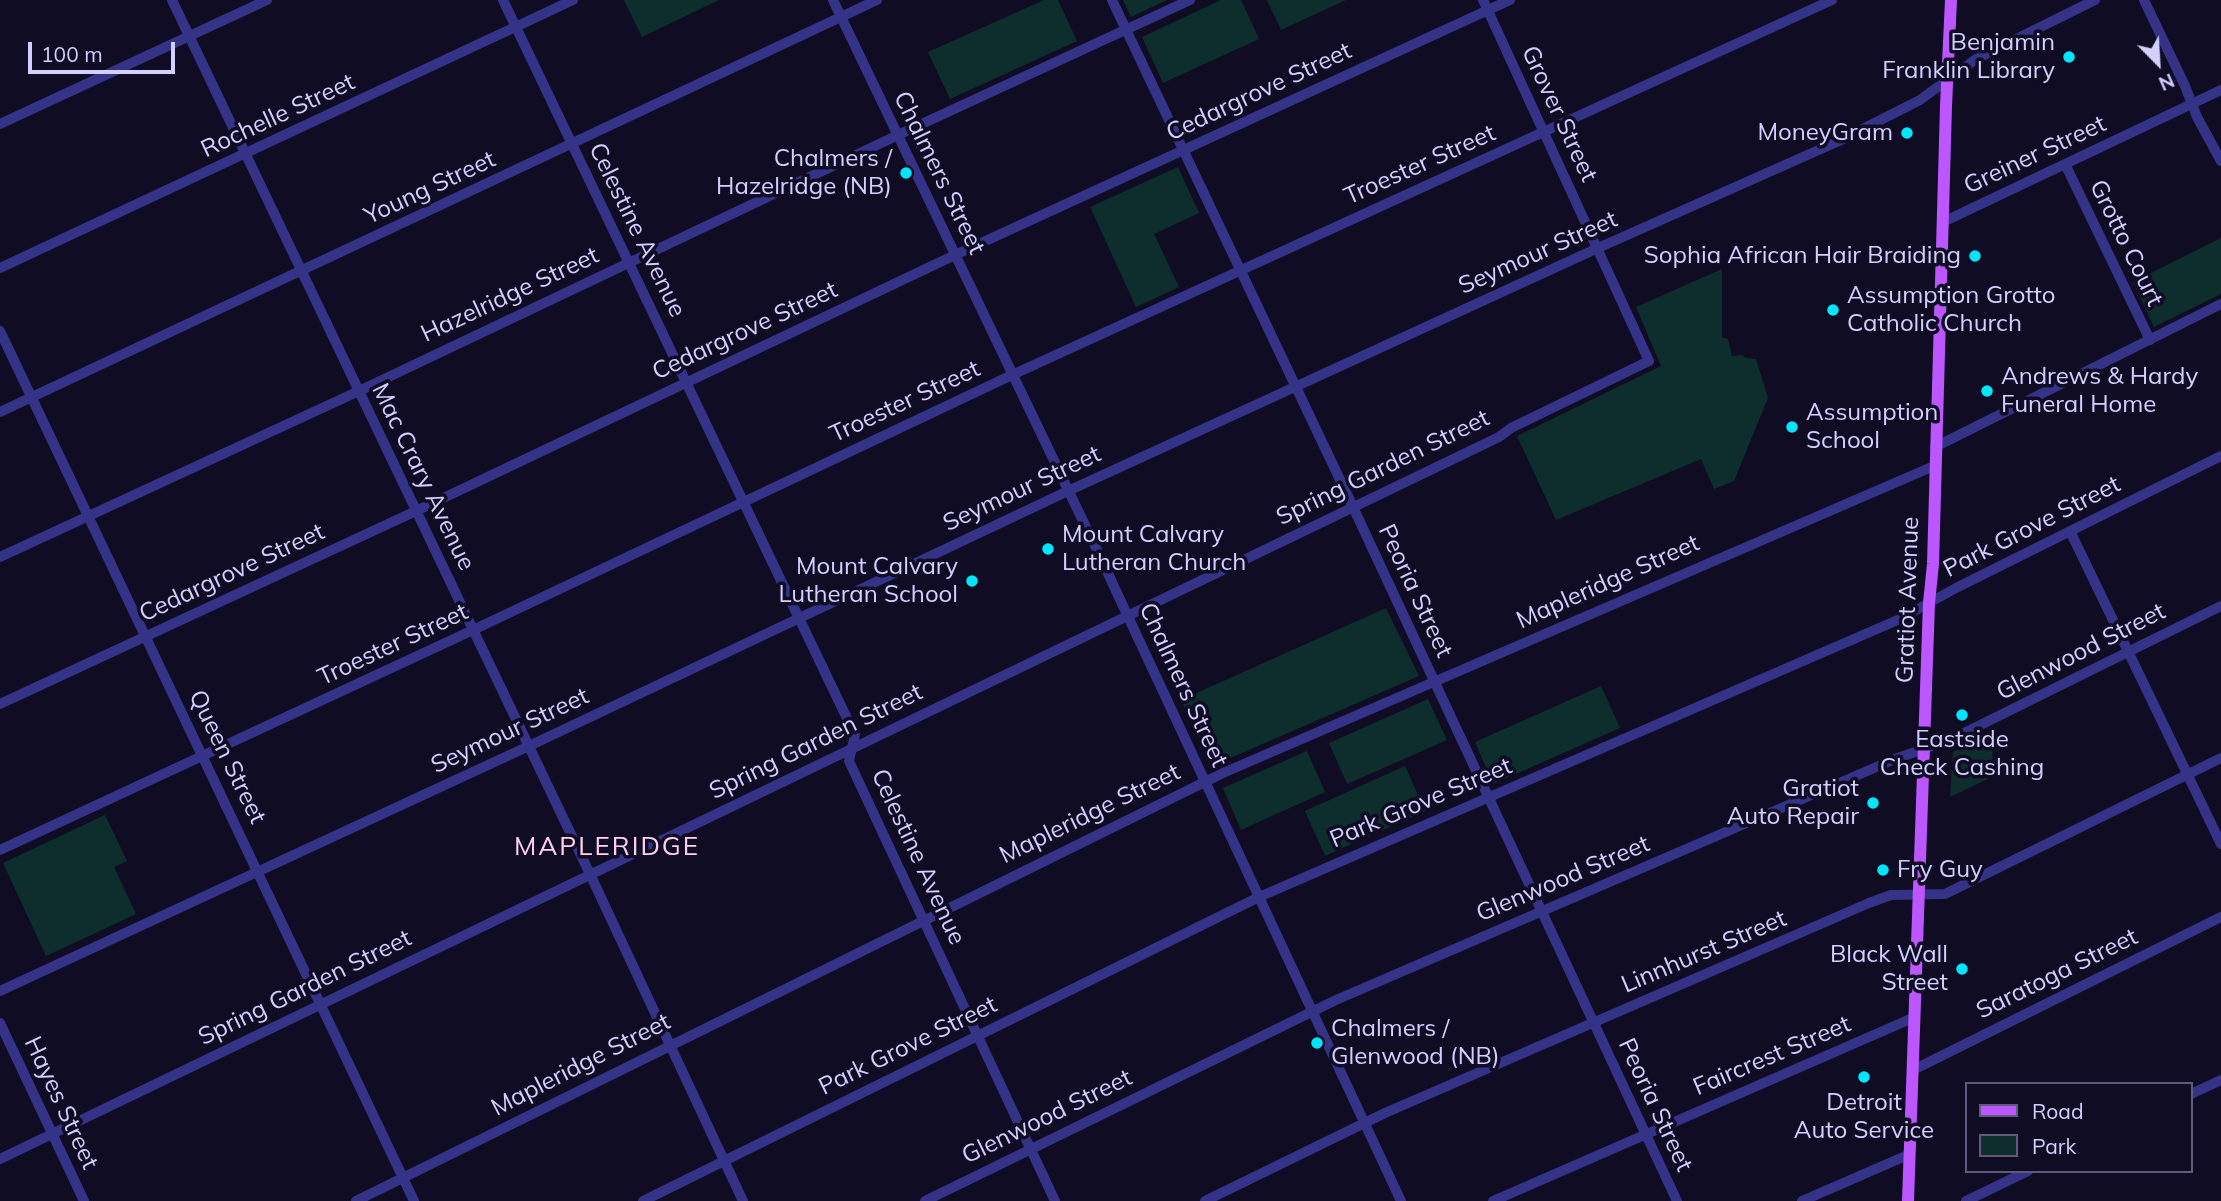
<!DOCTYPE html>
<style>
body{margin:0}
#map{position:relative;width:2221px;height:1201px;overflow:hidden;background:#100c24;font-family:Mulish,sans-serif}
canvas{display:block}
.legend{position:absolute;left:1965px;top:1082px;width:228px;height:91px;box-sizing:border-box;background:#100c24;border:2px solid #5e5a7c;margin:0;padding:9px 12px;list-style:none;font-size:21px;color:#d3cfff}
.legend li{display:flex;align-items:center;gap:14px;height:35px}
.legend b{width:35px;border:2px solid #5e5a7c}
.north{position:absolute;left:2123px;top:28px;width:70px;height:70px;-webkit-text-stroke:5px #100c24;paint-order:stroke;rotate:156deg;font-size:19px;font-weight:700;line-height:28px;text-align:center;color:#d3cfff}
.north::after{content:'';display:block;margin:auto;width:24px;height:32px;background:#d3cfff;clip-path:polygon(50% 0,100% 100%,50% 72%,0 100%)}
.scale{position:absolute;left:28px;top:42px;width:147px;height:32px;box-sizing:border-box;border:4px solid #d3cfff;border-top:0;padding-left:9px;font-size:21px;line-height:24px;white-space:nowrap;color:#d3cfff;-webkit-text-stroke:5px #100c24;paint-order:stroke}
</style>
<div id="map">
<canvas width="2221" height="1201"></canvas>
<ul class="legend">
<li><b style="height:9px;background:#bc56ff"></b>Road</li>
<li><b style="height:19px;background:#0e2e2d"></b>Park</li>
</ul>
<div class="north">N</div>
<div class="scale">100 m</div>
</div>
<script>
const c = document.querySelector('canvas').getContext('2d');
c.lineJoin = 'round';
function fillPath(path, color) {
  c.fillStyle = color;
  c.fill(path, 'evenodd');
}
function toPath(rows) {
  const path = new Path2D();
  for (const r of rows) {
    path.moveTo(r[0], r[1]);
    for (let i = 2; i < r.length; i += 2) path.lineTo(r[i], r[i + 1]);
  }
  return path;
}
function strokePath(path, color, width, dash) {
  c.strokeStyle = color;
  c.lineWidth = width;
  c.lineCap = dash ? 'butt' : 'round';
  c.setLineDash(dash || []);
  c.stroke(path);
}
function label(font, color, halo, rows, align = 'center') {
  c.font = font + ' Mulish,sans-serif';
  c.lineWidth = 7;
  c.setLineDash([]);
  c.textBaseline = 'middle';
  c.strokeStyle = halo;
  c.fillStyle = color;
  for (const [text, x, y, turn = 0] of rows) {
    c.save();
    c.translate(x, y);
    c.rotate((+turn || 0) * Math.PI / 180);
    c.textAlign = isNaN(turn) ? turn : align;
    if (halo) c.strokeText(text, 0, 0);
    c.fillText(text, 0, 0);
    c.restore();
  }
}
const green = toPath([
 [624,0,719,0,642,37],
 [1044,0,1058,0,1077,41,950,99,928,52],
 [1123,0,1167,0,1131,17],
 [1221,0,1241,0,1259,39,1163,83,1142,37],
 [1267,0,1346,0,1281,30],
 [1178,167,1199,213,1154,234,1179,287,1136,307,1090,207],
 [2221,238,2221,294,2154,327,2133,282],
 [1722,269,1722,338,1728,339,1732,356,1743,355,1745,358,1756,359,1768,398,1734,481,1714,489,1701,459,1556,520,1517,436,1661,366,1636,307],
 [1386,608,1419,676,1212,766,1181,700],
 [1601,686,1620,728,1493,784,1475,742],
 [1428,699,1447,740,1347,784,1329,743],
 [1993,733,1992,777,1950,797,1953,752],
 [1307,751,1325,792,1241,830,1223,788],
 [1405,766,1425,811,1325,856,1305,811],
 [105,815,127,861,114,867,136,914,46,956,3,863]
]);
const minor = toPath([
 [172,0,590,874,743,1201],
 [503,0,855,735,849,761,1055,1201],
 [833,0,1096,548,1401,1201],
 [1112,0,1353,507,1677,1201],
 [2144,0,2185,86,2197,117,2221,161],
 [0,124,267,0],
 [2065,164,2150,340],
 [1943,222,2221,90],
 [0,268,573,0],
 [0,331,414,1201],
 [0,412,877,0],
 [1935,447,2221,304],
 [2070,531,2221,844],
 [0,557,359,391,898,135,1190,0],
 [0,704,416,511,955,255,1510,0],
 [0,850,473,630,1012,375,1832,0],
 [0,991,529,746,1068,491,1598,248,1839,141,1920,100,1976,59,2095,0],
 [0,1023,84,1201],
 [1913,1070,2221,917],
 [2191,1094,2221,1080],
 [0,1159,1499,437,1511,428,1649,361,1483,0],
 [356,1201,1223,773,1934,466],
 [643,1201,1259,897,1900,619,1956,588,2221,456],
 [925,1201,1336,1000,1895,759,1952,739,2221,606],
 [1205,1201,1385,1113,1869,903,1891,895,1945,894,2221,758],
 [1493,1201,1915,1017],
 [1802,1201,1910,1154],
 [1966,1201,2028,1171]
]);
const major = toPath([
 [1908,1201,1929,603,1933,564,1946,106,1951,0]
]);
const markers = [
 [2069,57,7,"#00e6fa"],
 [1907,133,7,"#00e6fa"],
 [906,173,7,"#00e6fa"],
 [1975,256,7,"#00e6fa"],
 [1833,310,7,"#00e6fa"],
 [1987,391,7,"#00e6fa"],
 [1792,427,7,"#00e6fa"],
 [1048,549,7,"#00e6fa"],
 [972,581,7,"#00e6fa"],
 [1962,715,7,"#00e6fa"],
 [1873,803,7,"#00e6fa"],
 [1883,870,7,"#00e6fa"],
 [1962,969,7,"#00e6fa"],
 [1317,1043,7,"#00e6fa"],
 [1864,1077,7,"#00e6fa"]
];
const poiNames = [
 ["Benjamin",2055,43],
 ["Franklin Library",2055,71],
 ["MoneyGram",1893,133],
 ["Chalmers /",892,159],
 ["Hazelridge (NB)",892,187],
 ["Sophia African Hair Braiding",1961,256],
 ["Assumption Grotto",1847,296,"left"],
 ["Catholic Church",1847,324,"left"],
 ["Andrews & Hardy",2001,377,"left"],
 ["Funeral Home",2001,405,"left"],
 ["Assumption",1806,413,"left"],
 ["School",1806,441,"left"],
 ["Mount Calvary",1062,535,"left"],
 ["Lutheran Church",1062,563,"left"],
 ["Mount Calvary",958,567],
 ["Lutheran School",958,595],
 ["Eastside",1962,740,"center"],
 ["Check Cashing",1962,768,"center"],
 ["Gratiot",1859,789],
 ["Auto Repair",1859,817],
 ["Fry Guy",1897,870,"left"],
 ["Black Wall",1948,955],
 ["Street",1948,983],
 ["Chalmers /",1331,1029,"left"],
 ["Glenwood (NB)",1331,1057,"left"],
 ["Detroit",1864,1103,"center"],
 ["Auto Service",1864,1131,"center"]
];
const streetNames = [
 ["Cedargrove Street",1259,92,-25],
 ["Grover Street",1559,114,65],
 ["Rochelle Street",278,116,-25],
 ["Greiner Street",2035,155,-25],
 ["Troester Street",1420,165,-24],
 ["Chalmers Street",939,173,64],
 ["Young Street",430,188,-25],
 ["Celestine Avenue",637,230,64],
 ["Grotto Court",2126,243,64],
 ["Seymour Street",1538,253,-24],
 ["Hazelridge Street",510,295,-25],
 ["Cedargrove Street",745,331,-25],
 ["Troester Street",905,402,-25],
 ["Spring Garden Street",1383,468,-26],
 ["Mac Crary Avenue",423,477,64],
 ["Seymour Street",1022,489,-25],
 ["Park Grove Street",2032,527,-27],
 ["Cedargrove Street",232,573,-25],
 ["Mapleridge Street",1608,582,-24],
 ["Peoria Street",1415,591,65],
 ["Gratiot Avenue",1908,600,-88],
 ["Troester Street",393,645,-25],
 ["Glenwood Street",2081,652,-27],
 ["Chalmers Street",1183,685,65],
 ["Seymour Street",510,731,-25],
 ["Spring Garden Street",816,742,-26],
 ["Queen Street",227,757,64],
 ["Park Grove Street",1421,803,-23],
 ["Mapleridge Street",1090,814,-26],
 ["Celestine Avenue",918,857,65],
 ["Glenwood Street",1563,879,-23],
 ["Linnhurst Street",1704,952,-23],
 ["Saratoga Street",2057,974,-26],
 ["Spring Garden Street",305,988,-26],
 ["Park Grove Street",908,1046,-26],
 ["Faircrest Street",1772,1056,-23],
 ["Mapleridge Street",581,1065,-27],
 ["Hayes Street",61,1103,65],
 ["Peoria Street",1655,1105,65],
 ["Glenwood Street",1047,1117,-26]
];
const neighbourhoodNames = [
 ["MAPLERIDGE",607,847]
];
fillPath(green, '#0e2e2d');
strokePath(minor, '#343387', 10);
strokePath(major, '#bc56ff', 12);
for (const [x, y, r, color] of markers) {
  const dot = new Path2D();
  dot.arc(x, y, r, 0, 2 * Math.PI);
  c.fillStyle = color;
  c.fill(dot);
  strokePath(dot, '#100c24', 2.5);
}
label('24px', '#d3cfff', '#100c24', poiNames, 'right');
label('24px', '#d3cfff', '#100c24', streetNames);
c.letterSpacing = '2px';
label('26px', '#ffd1ef', '#100c24', neighbourhoodNames);
c.letterSpacing = '0px';
</script>
